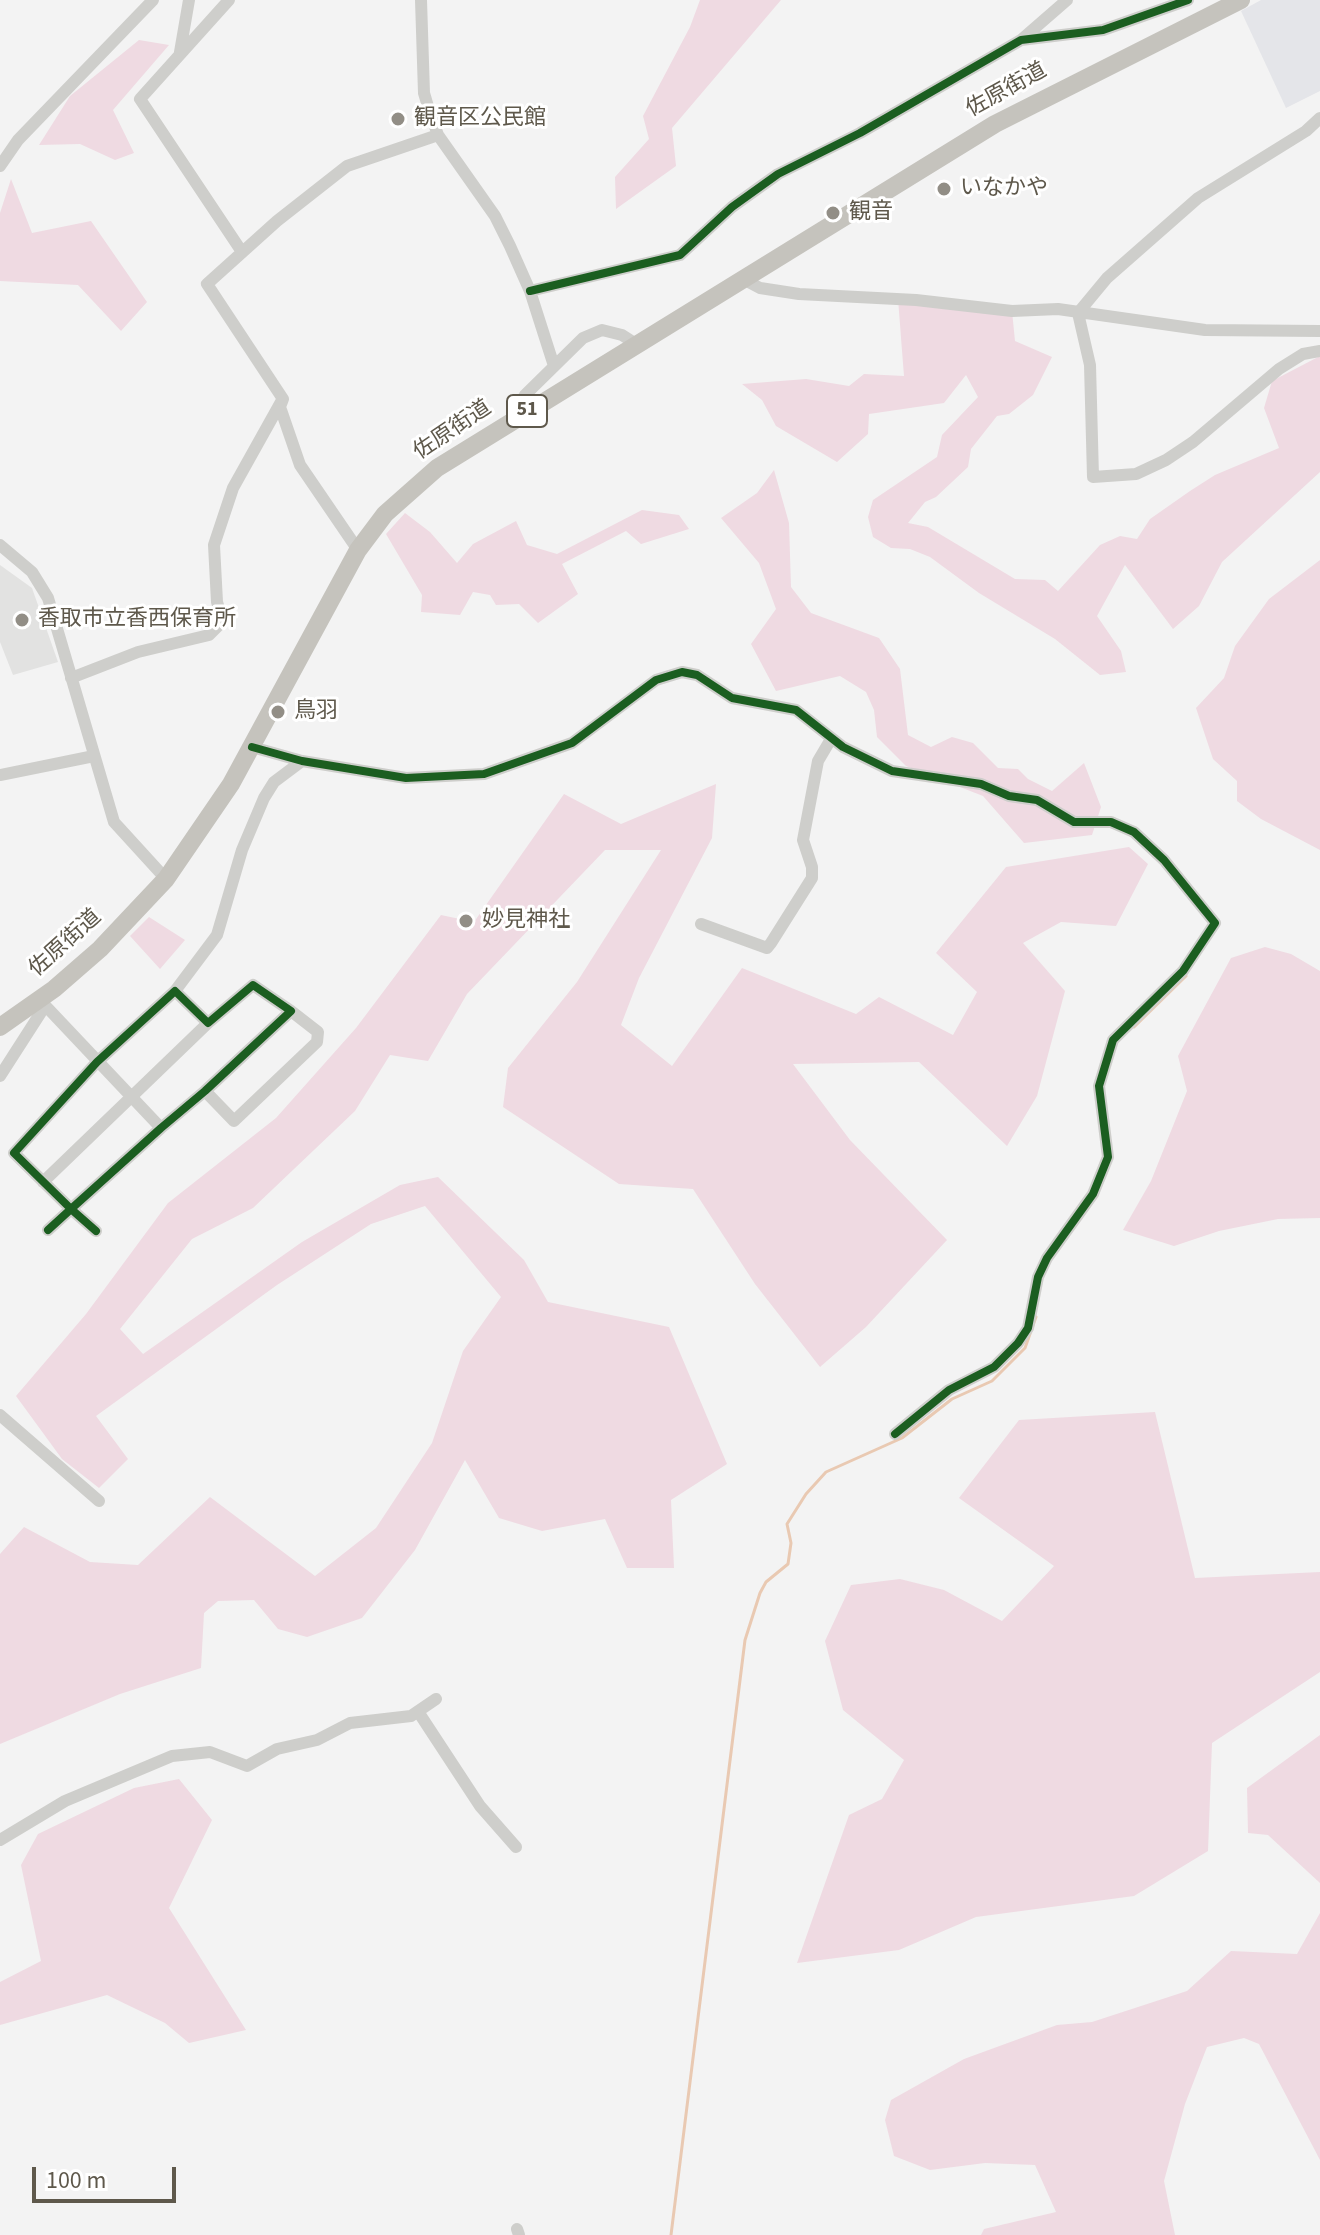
<!DOCTYPE html>
<meta charset="utf-8">
<style>
body{margin:0}
#map{position:relative;width:1320px;height:2235px;overflow:hidden;background:#f3f3f3;font-family:"Source Sans 3",sans-serif}
canvas{display:block}
.scale{position:absolute;left:32px;top:2167px;width:144px;height:36px;box-sizing:border-box;border:4px solid #5e584b;border-top:0;padding-left:10px;font-size:24px;line-height:28px;white-space:nowrap;color:#5e584b;-webkit-text-stroke:6px #fff;paint-order:stroke}
</style>
<div id="map">
<canvas width="1320" height="2235"></canvas>
<div class="scale">100 m</div>
</div>
<script>
const c = document.querySelector('canvas').getContext('2d');
c.lineJoin = 'round';
function fillPath(path, color) {
  c.fillStyle = color;
  c.fill(path, 'evenodd');
}
function toPath(rows) {
  const path = new Path2D();
  for (const r of rows) {
    path.moveTo(r[0], r[1]);
    for (let i = 2; i < r.length; i += 2) path.lineTo(r[i], r[i + 1]);
  }
  return path;
}
function strokePath(path, color, width, dash) {
  c.strokeStyle = color;
  c.lineWidth = width;
  c.lineCap = dash ? 'butt' : 'round';
  c.setLineDash(dash || []);
  c.stroke(path);
}
function label(font, color, halo, rows, align = 'center') {
  c.font = font + ' "Source Sans 3","Noto Sans JP",sans-serif';
  c.lineWidth = 6;
  c.setLineDash([]);
  c.textBaseline = 'middle';
  c.strokeStyle = halo;
  c.fillStyle = color;
  for (const [text, x, y, turn = 0] of rows) {
    c.save();
    c.translate(x, y);
    c.rotate((+turn || 0) * Math.PI / 180);
    c.textAlign = isNaN(turn) ? turn : align;
    if (halo) c.strokeText(text, 0, 0);
    c.fillText(text, 0, 0);
    c.restore();
  }
}
const commercial = toPath([
 [1261,0,1320,0,1320,91,1286,108,1241,11]
]);
const education = toPath([
 [0,565,32,588,58,662,13,675,0,642]
]);
const green = toPath([
 [700,0,781,0,672,128,676,166,616,209,615,177,649,139,643,116,690,27],
 [139,40,169,45,113,110,134,153,115,160,80,144,39,145,70,96],
 [11,179,32,233,91,221,147,302,121,331,78,285,0,281,0,213],
 [898,299,1012,311,1015,341,1052,357,1033,395,1009,414,997,416,971,449,968,467,936,497,925,502,908,523,928,527,1015,579,1045,580,1058,591,1100,545,1120,536,1137,539,1150,519,1190,491,1215,475,1279,448,1264,408,1272,381,1320,356,1320,472,1222,562,1199,606,1173,629,1125,565,1097,616,1121,651,1126,672,1100,675,1055,639,979,593,930,557,910,549,891,548,873,537,868,517,873,500,937,457,942,435,978,397,966,375,944,403,869,414,868,434,837,462,776,426,762,400,742,384,806,379,849,386,864,374,904,376],
 [774,470,789,523,791,587,811,613,879,638,900,669,908,735,931,747,952,737,973,743,998,768,1018,769,1028,779,1052,791,1084,763,1101,807,1092,835,1024,843,983,796,906,766,877,737,874,710,866,692,840,676,776,691,751,644,776,609,759,563,721,518,757,493],
 [642,510,679,515,689,529,641,544,626,531,562,564,578,594,538,623,519,604,496,605,490,595,473,592,460,615,421,612,422,595,386,534,405,513,430,532,457,563,473,544,516,521,527,545,557,554],
 [1320,560,1320,850,1261,819,1237,801,1237,781,1213,759,1196,708,1224,678,1235,646,1269,599],
 [716,784,712,838,639,978,621,1025,672,1066,742,968,856,1014,879,997,953,1035,977,992,936,953,1006,867,1129,847,1148,864,1116,926,1061,922,1023,943,1065,991,1037,1096,1007,1146,919,1062,793,1064,850,1140,947,1240,866,1327,820,1367,755,1284,693,1189,619,1184,503,1107,508,1068,577,982,661,850,605,850,467,994,428,1061,390,1055,355,1111,253,1208,192,1239,120,1329,143,1354,302,1242,400,1185,438,1177,524,1260,548,1302,669,1327,727,1464,671,1500,674,1568,627,1568,605,1519,542,1531,499,1518,465,1460,415,1550,362,1618,307,1637,278,1629,254,1600,218,1601,204,1613,201,1668,120,1694,0,1744,0,1554,24,1527,90,1562,138,1565,210,1497,315,1576,376,1528,432,1443,463,1351,501,1297,425,1206,371,1224,277,1285,96,1416,128,1459,99,1488,62,1459,16,1396,86,1314,168,1203,276,1118,356,1028,441,915,474,922,564,794,621,824],
 [149,917,185,940,160,969,130,936],
 [1265,947,1291,954,1320,971,1320,1218,1278,1219,1219,1231,1174,1246,1123,1230,1151,1181,1187,1091,1178,1056,1231,958],
 [1155,1412,1195,1578,1320,1572,1320,1672,1212,1743,1208,1851,1134,1896,976,1917,899,1950,797,1963,849,1815,882,1799,904,1760,843,1710,825,1641,851,1585,900,1579,944,1590,1002,1621,1054,1566,959,1498,1019,1420],
 [1320,1735,1320,1883,1268,1835,1248,1833,1247,1788],
 [179,1779,212,1820,169,1908,246,2030,189,2043,165,2023,107,1995,0,2025,0,1982,41,1961,21,1865,38,1834,134,1788],
 [1320,1913,1320,2160,1259,2044,1244,2038,1207,2047,1185,2104,1164,2181,1175,2235,981,2235,984,2229,1056,2212,1035,2165,985,2163,930,2170,894,2156,885,2120,891,2100,964,2059,1057,2025,1092,2022,1187,1991,1231,1951,1297,1954]
]);
const stream = toPath([
 [1134,1027,1186,976],
 [671,2235,745,1640,760,1593,766,1582,788,1564,791,1543,787,1524,806,1494,826,1472,902,1438,952,1399,992,1381,1025,1348,1036,1317]
]);
const minor = toPath([
 [229,0,140,99,242,252],
 [421,0,424,93,429,110,438,135,495,216,510,246,530,291,554,366],
 [1021,40,1067,0],
 [180,52,189,0],
 [0,166,18,140,153,0],
 [743,279,760,288,799,294,916,300,1012,311,1058,309,1205,330,1320,331],
 [530,291,680,255,732,207,778,174,860,133,1021,40,1103,30,1188,0],
 [1078,313,1090,365,1093,477,1136,474,1166,460,1193,442,1279,369,1303,354,1320,351],
 [1078,313,1107,278,1198,198,1306,131,1320,118],
 [510,420,525,395,583,338,602,330,622,335,636,344],
 [0,545,32,572,48,598,114,822,166,879],
 [358,550,300,465,280,407,283,399,207,284,277,221,347,166,438,135],
 [71,678,138,652,209,635,223,621,217,602,214,545,233,488,281,402],
 [252,747,302,761,406,778,484,774,572,743,656,680,682,672,697,675,732,698,796,710,843,747,892,771,981,784,1009,796,1037,800,1074,822,1111,822,1134,832,1164,860,1215,923,1183,971,1113,1040,1099,1086,1108,1157,1093,1194,1047,1258,1038,1277,1028,1328,1018,1343,994,1367,949,1390,895,1434],
 [0,775,94,756],
 [701,924,767,948,771,943,812,878,812,867,803,840,818,761,831,739],
 [175,991,217,935,242,850,264,798,274,782,302,761],
 [40,1000,161,1128],
 [0,1076,45,1006],
 [205,1091,234,1121,317,1042,318,1032,291,1011],
 [43,1182,208,1023],
 [48,1230,71,1209,161,1128,205,1091,291,1011,253,985,208,1023,175,991,97,1062,14,1153,71,1209,96,1231],
 [0,1415,99,1501],
 [419,1713,480,1806,516,1847],
 [0,1840,65,1801,172,1756,210,1752,247,1766,277,1749,317,1740,350,1723,411,1716,436,1699],
 [517,2229,519,2235]
]);
const highway = toPath([
 [0,1027,54,989,100,949,166,879,231,784,358,550,385,514,437,468,995,124,1241,0]
]);
const cycleway = toPath([
 [530,291,680,255,732,207,778,174,860,133,1021,40,1103,30,1188,0],
 [252,747,302,761,406,778,484,774,572,743,656,680,682,672,697,675,732,698,796,710,843,747,892,771,981,784,1009,796,1037,800,1074,822,1111,822,1134,832,1164,860,1215,923,1183,971,1113,1040,1099,1086,1108,1157,1093,1194,1047,1258,1038,1277,1028,1328,1018,1343,994,1367,949,1390,895,1434],
 [48,1230,71,1209,161,1128,205,1091,291,1011,253,985,208,1023,175,991,97,1062,14,1153,71,1209,96,1231]
]);
const markers = [
 [398,119,8,"#928e86"],
 [944,189,8,"#928e86"],
 [833,213,8,"#928e86"],
 [22,620,8,"#928e86"],
 [278,712,8,"#928e86"],
 [466,921,8,"#928e86"]
];
const shields = [
 [527,411,40]
];
const shieldNames = [
 ["51",527,411]
];
const streetNames = [
 ["佐原街道",1007,91,-29],
 ["佐原街道",453,431,-34],
 ["佐原街道",66,944,-42]
];
const poiNames = [
 ["観音区公民館",414,119],
 ["いなかや",960,189],
 ["観音",849,213],
 ["香取市立香西保育所",38,620],
 ["鳥羽",294,712],
 ["妙見神社",482,921]
];
fillPath(commercial, '#e4e5e9');
fillPath(education, '#e2e2e1');
fillPath(green, '#efdae2');
strokePath(stream, '#e9c9b2', 3);
strokePath(minor, '#cececb', 12);
strokePath(highway, '#c5c3bd', 18);
strokePath(cycleway, '#1b5e20', 8);
for (const [x, y, r, color] of markers) {
  const dot = new Path2D();
  dot.arc(x, y, r, 0, 2 * Math.PI);
  c.fillStyle = color;
  c.fill(dot);
  strokePath(dot, '#fff', 3);
}
for (const [x, y, w] of shields) {
  const box = new Path2D();
  box.roundRect(x - w / 2, y - 16, w, 32, 6);
  c.fillStyle = '#fff';
  c.fill(box);
  strokePath(box, '#5e584b', 2);
}
label('bold 20px', '#5e584b', null, shieldNames);
label('22px', '#5e584b', '#fff', streetNames);
label('22px', '#5e584b', '#fff', poiNames, 'left');
</script>
